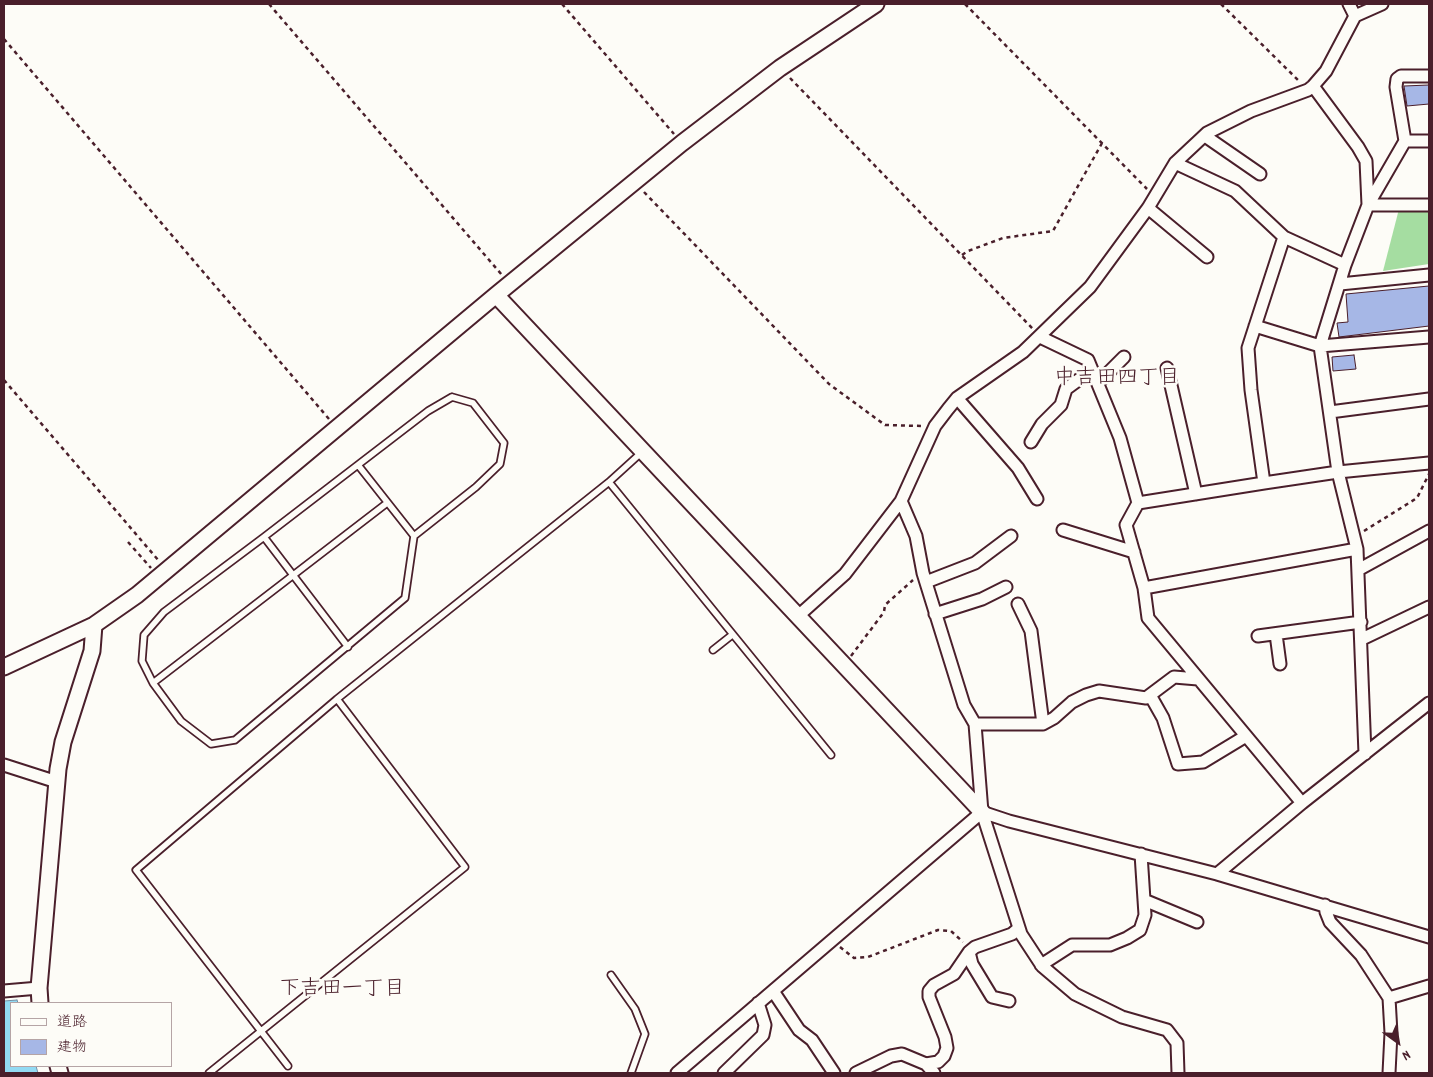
<!DOCTYPE html>
<meta charset="utf-8">
<style>
body{margin:0}
#map{position:relative;width:1433px;height:1077px;overflow:hidden;background:#fdfcf7;font-family:Dekko,"Klee One",sans-serif}
canvas{display:block}
.frame{position:absolute;inset:0;border:5px solid #4a1f2b;pointer-events:none}
.legend{position:absolute;left:10px;top:1002px;width:162px;height:65px;box-sizing:border-box;background:#fdfcf7;border:1px solid #b5a4a5;margin:0;padding:6px 9px;list-style:none;font-size:15px;color:#4a1f2b}
.legend li{display:flex;align-items:center;gap:10px;height:25px}
.legend b{width:25px;border:1px solid #b5a4a5}
.north{position:absolute;left:1373px;top:1017px;width:50px;height:50px;-webkit-text-stroke:4px #fdfcf7;paint-order:stroke;rotate:148deg;font-size:14px;font-weight:700;line-height:20px;text-align:center;color:#4a1f2b}
.north::after{content:'';display:block;margin:auto;width:18px;height:22px;background:#4a1f2b;clip-path:polygon(50% 0,100% 100%,50% 72%,0 100%)}
</style>
<div id="map">
<canvas width="1433" height="1077"></canvas>
<div class="frame"></div>
<ul class="legend">
<li><b style="height:6px;background:#fdfcf7"></b>道路</li>
<li><b style="height:14px;background:#a6b7e6"></b>建物</li>
</ul>
<div class="north">N</div>
</div>
<script>
const c = document.querySelector('canvas').getContext('2d');
c.lineJoin = 'round';
function fillPath(path, color) {
  c.fillStyle = color;
  c.fill(path, 'evenodd');
}
function toPath(rows) {
  const path = new Path2D();
  for (const r of rows) {
    path.moveTo(r[0], r[1]);
    for (let i = 2; i < r.length; i += 2) path.lineTo(r[i], r[i + 1]);
  }
  return path;
}
function strokePath(path, color, width, dash) {
  c.strokeStyle = color;
  c.lineWidth = width;
  c.lineCap = dash ? 'butt' : 'round';
  c.setLineDash(dash || []);
  c.stroke(path);
}
function label(font, color, halo, rows, align = 'center') {
  c.font = font + ' Dekko,"Klee One",sans-serif';
  c.lineWidth = 5;
  c.setLineDash([]);
  c.textBaseline = 'middle';
  c.strokeStyle = halo;
  c.fillStyle = color;
  for (const [text, x, y, turn = 0] of rows) {
    c.save();
    c.translate(x, y);
    c.rotate((+turn || 0) * Math.PI / 180);
    c.textAlign = isNaN(turn) ? turn : align;
    if (halo) c.strokeText(text, 0, 0);
    c.fillText(text, 0, 0);
    c.restore();
  }
}
const green = toPath([
 [1399,209,1429,209,1429,264,1383,271]
]);
const water = toPath([
 [17,1000,18,1003,11,1003,11,1066,36,1066,38,1073,4,1073,4,1001,17,1000]
]);
const building = toPath([
 [1429,85,1429,104,1407,106,1404,86,1429,85],
 [1429,286,1429,326,1339,337,1337,323,1348,322,1346,294,1429,286],
 [1354,355,1356,369,1333,371,1332,357,1354,355]
]);
const path = toPath([
 [269,4,502,275],
 [562,4,674,134],
 [965,4,1147,189],
 [1221,4,1300,82],
 [4,39,329,419],
 [790,78,1033,329],
 [644,192,829,384,885,425,923,426],
 [962,255,968,251,1003,238,1053,231,1102,143],
 [4,380,159,561],
 [1364,531,1417,498,1429,474],
 [128,542,151,568],
 [851,656,884,612,885,605,913,580],
 [840,947,854,958,868,957,938,930,951,931,963,942]
]);
const service = toPath([
 [452,397,473,403,504,443,500,464,476,487,414,536,405,598,235,740,211,744,181,721,153,683,142,661,144,635,164,612,264,537,428,411,452,397],
 [358,465,414,536],
 [609,482,831,755],
 [264,537,348,647],
 [713,650,732,635],
 [153,683,387,503],
 [611,975,635,1009,645,1034,631,1073],
 [288,1066,136,870,337,699,609,482,642,452],
 [209,1073,465,867,337,699]
]);
const minor = toPath([
 [1349,4,1355,16],
 [1313,86,1358,147,1366,161,1368,205,1429,205],
 [1205,136,1260,174],
 [1405,141,1429,141],
 [1175,163,1235,191,1284,237,1345,265],
 [1148,208,1207,257],
 [1284,237,1248,348,1251,390,1264,483,1338,472,1429,463],
 [1340,284,1429,275],
 [1255,326,1320,346,1429,337],
 [1040,337,1088,360,1120,438,1138,503,1126,525,1144,588,1148,618,1302,803],
 [1167,368,1196,494],
 [1098,383,1124,357],
 [957,398,1018,468,1037,499],
 [1330,412,1429,399],
 [1031,442,1042,424,1061,405,1066,389,1092,370],
 [901,501,916,536,923,573,964,705,975,724,982,812,1021,934,1042,966,1075,994,1122,1017,1167,1030,1177,1043,1178,1073],
 [1138,503,1264,483],
 [1063,530,1134,552],
 [1358,570,1429,531],
 [926,582,975,563,1011,536],
 [1144,588,1357,549],
 [1018,604,1031,631,1043,724],
 [935,614,982,599,1006,587],
 [797,617,845,574,901,501,935,426,948,409,957,398,1023,352,1090,287,1148,208,1175,163,1207,133,1251,111,1308,90,1313,86,1326,71,1355,16,1382,4],
 [1276,634,1280,664],
 [1258,636,1361,622],
 [1362,639,1429,607],
 [1150,695,1163,718,1178,764,1203,762,1246,736],
 [975,724,1043,724,1054,718,1072,702,1086,695,1099,691,1146,698,1174,677,1198,679],
 [1365,754,1357,549,1338,472,1320,346,1345,265,1368,205,1405,141,1396,87,1397,79,1401,76,1429,76],
 [4,765,57,782],
 [982,812,1009,821,1217,874,1429,937],
 [1217,874,1302,803,1429,703],
 [1144,900,1197,922],
 [1325,905,1326,912,1330,922,1361,955,1389,998,1391,1033,1389,1073],
 [969,952,972,964,992,997,1009,1001],
 [1041,965,1072,945,1110,945,1127,938,1140,930,1145,915,1141,854],
 [4,991,39,988],
 [773,991,799,1030,812,1040,834,1073],
 [1389,998,1429,986],
 [926,1064,938,1062,944,1056,947,1048,945,1037,929,997,929,991,934,985,954,974,969,952,975,947,1012,934,1019,928],
 [677,1073,982,812],
 [724,1073,763,1035,765,1025,758,1003],
 [856,1073,891,1056,902,1054,926,1064,934,1073]
]);
const tertiary = toPath([
 [496,295,982,812],
 [4,667,94,625,137,595,496,295,682,143,780,68,876,4],
 [40,1003,39,988,58,769,63,742,92,651,94,625],
 [58,1066,60,1073]
]);
const neighbourhoodNames = [
 ["中吉田四丁目",1117,380],
 ["下吉田一丁目",342,991]
];
fillPath(green, '#a5dda1');
fillPath(water, '#92daf3');
strokePath(water, '#758fa3', 1);
fillPath(building, '#a6b7e6');
strokePath(building, '#4a1f2b', 1);
strokePath(service, '#4a1f2b', 9);
strokePath(minor, '#4a1f2b', 15);
strokePath(tertiary, '#4a1f2b', 19);
strokePath(path, '#4a1f2b', 2.5, [4, 4]);
strokePath(service, '#fdfcf7', 5.5);
strokePath(minor, '#fdfcf7', 11);
strokePath(tertiary, '#fdfcf7', 15);
label('21px', '#4a1f2b', '#fdfcf7', neighbourhoodNames);
</script>
